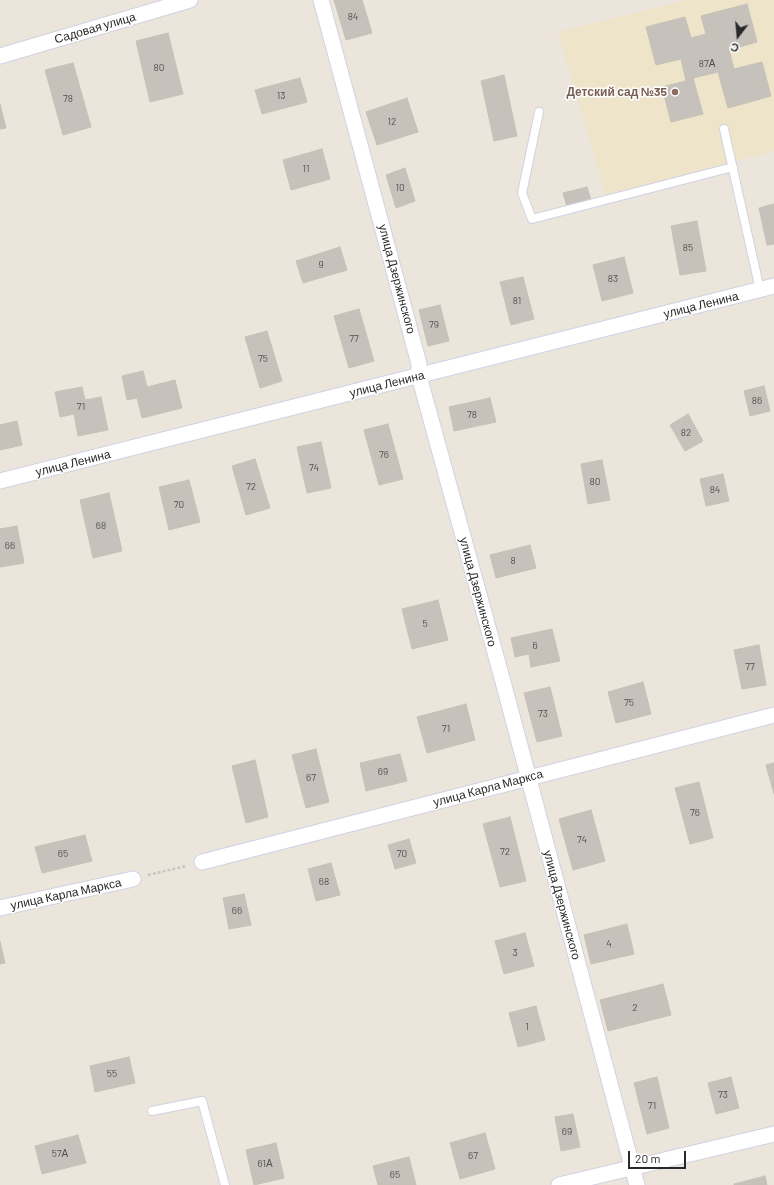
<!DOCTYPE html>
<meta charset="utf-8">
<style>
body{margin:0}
#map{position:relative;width:774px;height:1185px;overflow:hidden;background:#ebe5db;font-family:Barlow,sans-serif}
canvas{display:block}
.north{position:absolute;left:718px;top:16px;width:40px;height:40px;-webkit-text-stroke:3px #fff;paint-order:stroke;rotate:196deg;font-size:11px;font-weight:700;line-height:16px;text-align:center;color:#292929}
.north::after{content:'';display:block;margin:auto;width:14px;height:18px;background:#292929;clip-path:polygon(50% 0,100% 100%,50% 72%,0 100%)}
.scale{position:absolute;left:628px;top:1151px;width:58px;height:18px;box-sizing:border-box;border:2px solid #292929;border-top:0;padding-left:5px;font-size:12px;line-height:14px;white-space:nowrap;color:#292929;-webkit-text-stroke:3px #fff;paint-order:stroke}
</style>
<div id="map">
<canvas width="774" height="1185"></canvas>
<div class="north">С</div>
<div class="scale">20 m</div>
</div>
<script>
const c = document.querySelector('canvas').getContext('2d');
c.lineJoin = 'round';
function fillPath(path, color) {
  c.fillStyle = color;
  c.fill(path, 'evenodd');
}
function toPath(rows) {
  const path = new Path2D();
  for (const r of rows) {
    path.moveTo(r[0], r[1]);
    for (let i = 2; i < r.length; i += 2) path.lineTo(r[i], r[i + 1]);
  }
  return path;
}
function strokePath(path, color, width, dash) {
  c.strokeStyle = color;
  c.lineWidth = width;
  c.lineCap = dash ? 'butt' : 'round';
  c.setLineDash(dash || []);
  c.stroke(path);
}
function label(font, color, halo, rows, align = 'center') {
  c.font = font + ' Barlow,sans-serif';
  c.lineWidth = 3;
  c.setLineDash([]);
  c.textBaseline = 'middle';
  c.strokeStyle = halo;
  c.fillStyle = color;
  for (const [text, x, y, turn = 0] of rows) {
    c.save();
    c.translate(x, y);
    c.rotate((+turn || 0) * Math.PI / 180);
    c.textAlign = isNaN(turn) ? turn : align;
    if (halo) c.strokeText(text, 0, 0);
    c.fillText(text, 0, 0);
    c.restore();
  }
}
const education = toPath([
 [687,0,774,0,774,151,606,195,558,32]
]);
const building = toPath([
 [334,0,362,0,372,33,346,40,334,0],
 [747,4,757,42,729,50,734,69,762,62,771,96,728,108,718,72,693,78,703,114,671,122,662,87,686,81,681,59,656,65,646,27,685,17,691,38,706,34,701,16,747,4],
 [168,33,183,94,150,102,136,41,168,33],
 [73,63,91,127,63,135,45,70,73,63],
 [504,75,517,136,494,141,481,81,504,75],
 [300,78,307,102,262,114,255,90,300,78],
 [407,98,418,132,377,145,366,112,407,98],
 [0,104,6,128,0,129,0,104],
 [322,149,330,179,291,190,283,160,322,149],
 [405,168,415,201,396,208,386,175,405,168],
 [587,187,591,200,567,207,563,193,587,187],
 [774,204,774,244,767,245,759,208,774,204],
 [697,221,706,271,680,275,671,226,697,221],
 [340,247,347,270,303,283,296,261,340,247],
 [624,257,633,293,602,301,593,265,624,257],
 [523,277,534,319,511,325,500,282,523,277],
 [440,305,449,341,428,346,419,310,440,305],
 [359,309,374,361,349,368,334,316,359,309],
 [267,331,282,381,260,388,245,337,267,331],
 [143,371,147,387,175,380,182,408,142,418,137,398,127,400,122,376,143,371],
 [764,386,770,411,750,416,744,391,764,386],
 [82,387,85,400,101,397,108,430,78,436,74,414,60,417,55,392,82,387],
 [490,398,496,422,454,431,449,407,490,398],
 [688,414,703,441,685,451,670,425,688,414],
 [17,421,22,445,0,450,0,425,17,421],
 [388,424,403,479,379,485,364,430,388,424],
 [321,442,331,488,307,493,297,447,321,442],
 [255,459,270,508,246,515,232,466,255,459],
 [602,460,610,500,588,504,581,464,602,460],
 [723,474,729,501,706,506,700,479,723,474],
 [189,480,200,522,169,530,159,487,189,480],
 [109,493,122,551,93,558,80,500,109,493],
 [17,526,24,563,0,567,0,529,17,526],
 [530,545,536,568,496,578,490,555,530,545],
 [438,600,448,640,412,649,402,609,438,600],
 [552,629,560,661,531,667,529,654,515,657,511,638,552,629],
 [759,645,766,685,742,689,734,650,759,645],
 [643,682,651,714,616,723,608,692,643,682],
 [550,687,562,736,537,742,524,693,550,687],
 [466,704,475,740,427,753,417,717,466,704],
 [316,749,329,802,306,808,292,755,316,749],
 [400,754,407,781,366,791,360,763,400,754],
 [255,760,268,817,246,823,232,766,255,760],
 [774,763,774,794,766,765,774,763],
 [699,782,713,838,690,844,675,788,699,782],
 [591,810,605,861,573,870,559,819,591,810],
 [510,817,526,881,500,887,483,824,510,817],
 [85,835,92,861,42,873,35,847,85,835],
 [409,839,416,863,395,869,388,845,409,839],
 [331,863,340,895,316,901,308,869,331,863],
 [244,894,251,925,229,929,223,898,244,894],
 [627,924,634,954,591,964,584,935,627,924],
 [525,933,534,966,504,974,495,941,525,933],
 [0,942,5,963,0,964,0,942],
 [663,984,671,1015,608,1031,600,1000,663,984],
 [536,1006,545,1040,518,1047,509,1013,536,1006],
 [129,1057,135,1083,95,1092,90,1066,129,1057],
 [657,1077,669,1128,647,1134,634,1083,657,1077],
 [731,1077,739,1108,716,1114,708,1083,731,1077],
 [573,1114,580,1147,561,1151,555,1117,573,1114],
 [485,1133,495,1169,460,1179,450,1143,485,1133],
 [78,1135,86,1163,42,1174,35,1146,78,1135],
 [276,1143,284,1178,254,1185,246,1150,276,1143],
 [409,1157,416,1185,378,1185,373,1166,409,1157],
 [765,1176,767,1185,734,1185,734,1184,765,1176]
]);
const path = toPath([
 [148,875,186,866]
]);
const lane = toPath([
 [539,112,522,193,532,219,733,167],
 [724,129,760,290],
 [152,1111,202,1101,225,1185]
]);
const street = toPath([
 [321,0,419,364,419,376,502,678,637,1185],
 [0,56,190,0],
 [0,481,774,286],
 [202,862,774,715],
 [0,908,133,879],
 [559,1185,774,1134]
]);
const markers = [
 [675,92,4,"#8d6e63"]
];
const numberNames = [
 ["84",353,17],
 ["87А",707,64],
 ["80",159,68],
 ["13",281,96],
 ["78",68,99],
 ["12",392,122],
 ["11",306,169],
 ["10",400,188],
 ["85",688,248],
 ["9",321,265],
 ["83",613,279],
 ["81",517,301],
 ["79",434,325],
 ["77",354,339],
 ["75",263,359],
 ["86",757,401],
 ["71",81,407],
 ["78",472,415],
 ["82",686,433],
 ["76",384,455],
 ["74",314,468],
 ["80",595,482],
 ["72",251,487],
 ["84",715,490],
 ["70",179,505],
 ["68",101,526],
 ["66",10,546],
 ["8",513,561],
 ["5",425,624],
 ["6",535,646],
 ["77",750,667],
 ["75",629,703],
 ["73",543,714],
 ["71",446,729],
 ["69",383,772],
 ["67",311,778],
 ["76",695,813],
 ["74",582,840],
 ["72",505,852],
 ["65",63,854],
 ["70",402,854],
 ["68",324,882],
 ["66",237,911],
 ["4",609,944],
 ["3",515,953],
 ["2",635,1008],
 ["1",527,1027],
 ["55",112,1074],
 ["73",723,1095],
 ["71",652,1106],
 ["69",567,1132],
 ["57А",60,1154],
 ["67",473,1156],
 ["61А",265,1164],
 ["65",395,1175]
];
const streetNames = [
 ["Садовая улица",95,28,-16],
 ["улица Дзержинского",397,279,75],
 ["улица Ленина",701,305,-14],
 ["улица Ленина",387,384,-14],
 ["улица Ленина",73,463,-14],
 ["улица Дзержинского",478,592,75],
 ["улица Карла Маркса",488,788,-15],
 ["улица Карла Маркса",66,894,-12],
 ["улица Дзержинского",562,905,75]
];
const educationNames = [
 ["Детский сад №35",667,92]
];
fillPath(education, '#ede4ca');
fillPath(building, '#c6c2bb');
strokePath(building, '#c6c1b5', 1);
strokePath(lane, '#d0d2e2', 10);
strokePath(street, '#d0d2e2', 17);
strokePath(path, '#c7c7c7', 2.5, [3, 2]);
strokePath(lane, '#fff', 8);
strokePath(street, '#fff', 15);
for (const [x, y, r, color] of markers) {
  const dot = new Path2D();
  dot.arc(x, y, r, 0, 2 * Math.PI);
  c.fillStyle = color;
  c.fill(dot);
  strokePath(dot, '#fff', 1.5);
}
label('10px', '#504f4e', null, numberNames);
label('12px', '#292929', '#fff', streetNames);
label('bold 12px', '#785e54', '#fff', educationNames, 'right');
</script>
